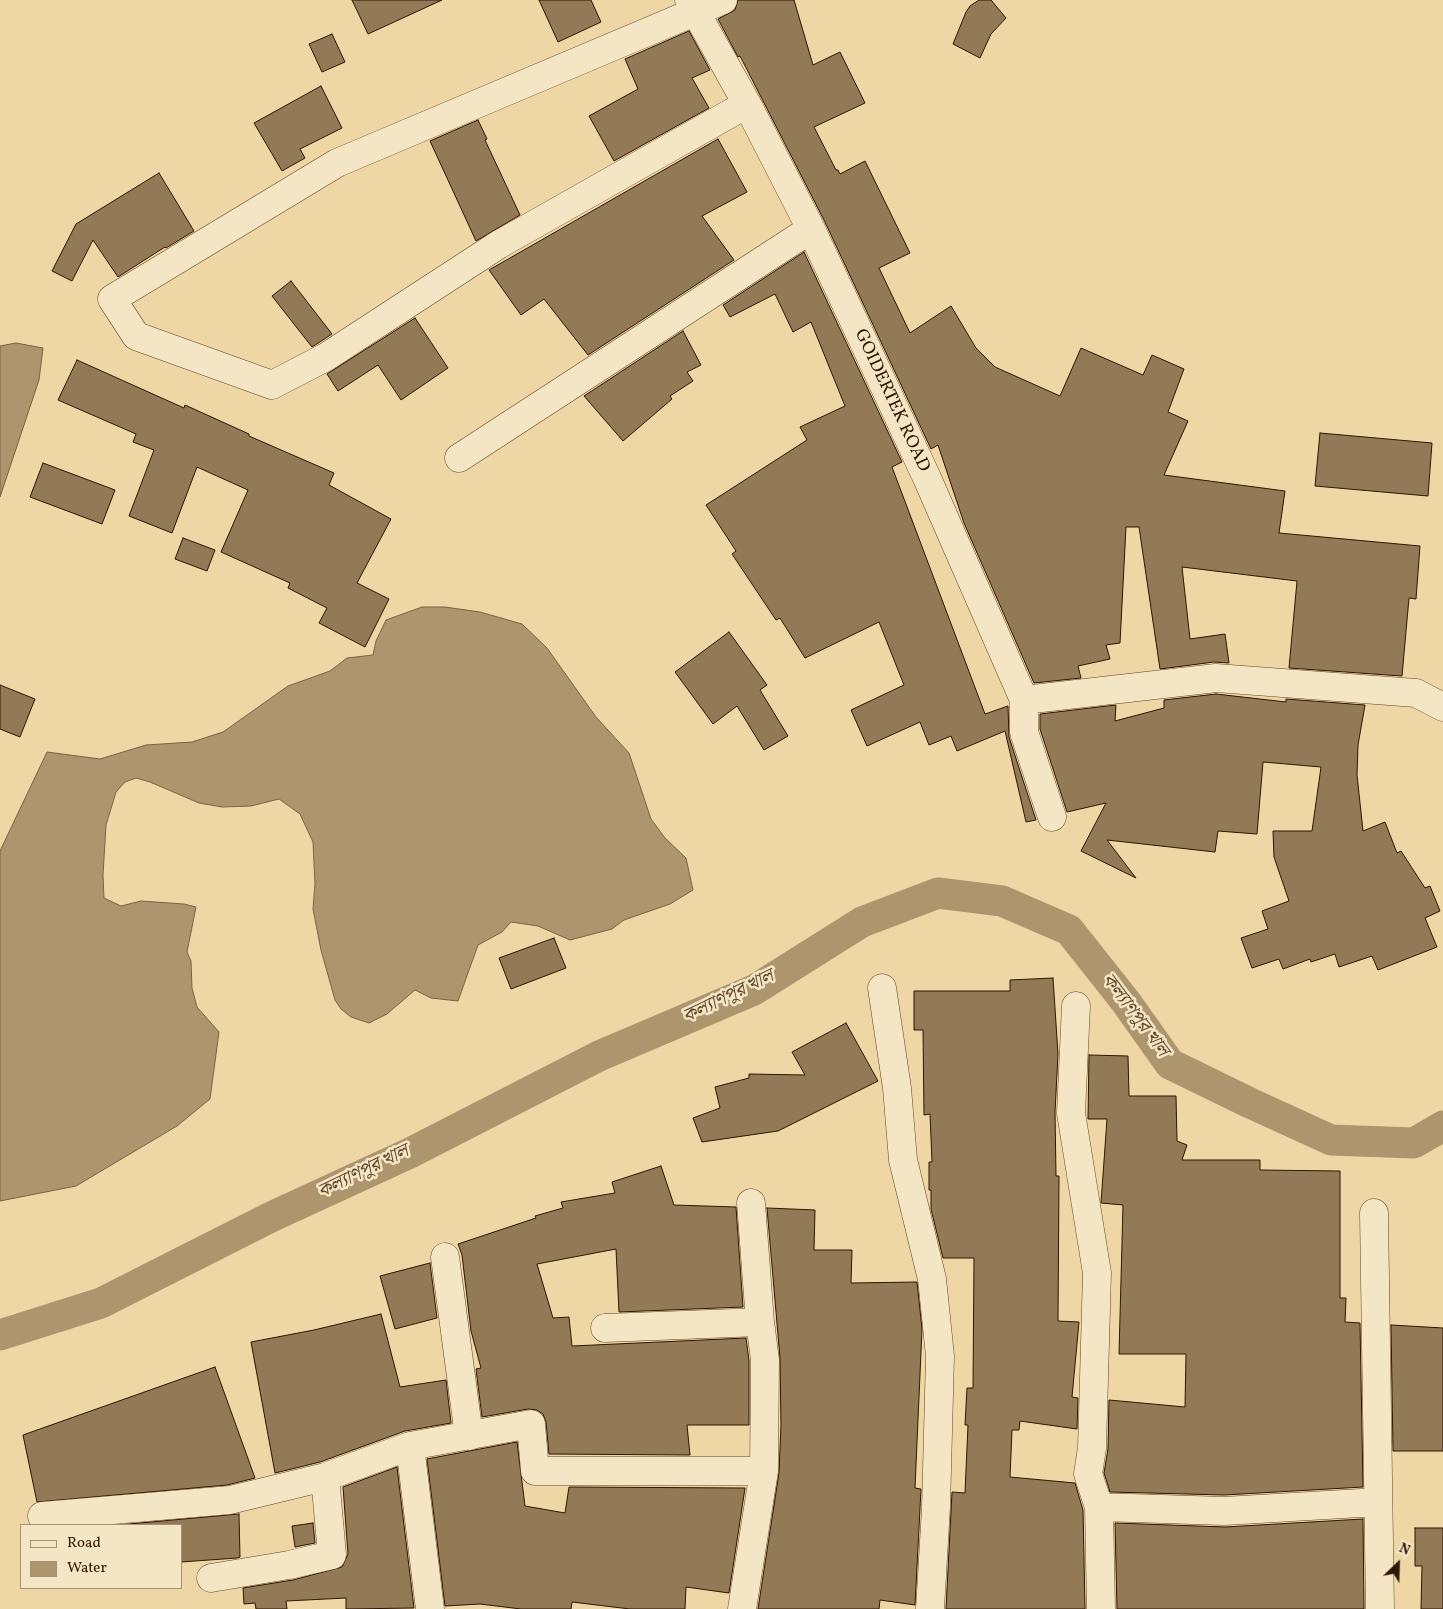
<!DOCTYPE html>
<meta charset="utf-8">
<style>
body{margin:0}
#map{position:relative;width:1443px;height:1609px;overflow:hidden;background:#eed7a5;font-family:Vollkorn,serif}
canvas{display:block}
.legend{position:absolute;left:20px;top:1524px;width:162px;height:65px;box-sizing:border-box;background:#f4e5c4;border:1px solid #a59276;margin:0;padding:6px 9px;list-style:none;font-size:15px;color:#2f1500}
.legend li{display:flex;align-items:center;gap:10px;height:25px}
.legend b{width:25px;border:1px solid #a59276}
.north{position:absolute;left:1373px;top:1539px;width:50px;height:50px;-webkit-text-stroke:4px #f4e5c4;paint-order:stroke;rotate:24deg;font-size:14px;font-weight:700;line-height:20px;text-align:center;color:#2f1500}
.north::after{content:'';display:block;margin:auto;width:18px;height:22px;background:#2f1500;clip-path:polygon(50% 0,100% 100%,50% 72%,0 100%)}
</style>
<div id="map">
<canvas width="1443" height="1609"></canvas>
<ul class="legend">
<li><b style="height:6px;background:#f4e5c4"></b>Road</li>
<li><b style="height:14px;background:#ad956d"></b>Water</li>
</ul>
<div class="north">N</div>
</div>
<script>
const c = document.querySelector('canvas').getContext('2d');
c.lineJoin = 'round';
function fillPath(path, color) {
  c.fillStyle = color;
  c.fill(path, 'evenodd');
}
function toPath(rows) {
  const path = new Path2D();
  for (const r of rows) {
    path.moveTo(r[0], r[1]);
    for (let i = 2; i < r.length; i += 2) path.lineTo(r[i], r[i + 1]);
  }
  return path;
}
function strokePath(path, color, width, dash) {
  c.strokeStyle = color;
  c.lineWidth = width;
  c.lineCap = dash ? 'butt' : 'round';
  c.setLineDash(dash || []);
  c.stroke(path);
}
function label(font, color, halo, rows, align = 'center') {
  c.font = font + ' Vollkorn,"Noto Serif Bengali",serif';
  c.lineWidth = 5;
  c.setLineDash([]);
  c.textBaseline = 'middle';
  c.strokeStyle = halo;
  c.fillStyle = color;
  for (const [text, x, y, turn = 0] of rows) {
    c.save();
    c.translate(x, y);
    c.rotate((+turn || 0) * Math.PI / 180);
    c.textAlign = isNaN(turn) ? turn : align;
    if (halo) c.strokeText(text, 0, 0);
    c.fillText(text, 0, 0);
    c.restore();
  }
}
const water = toPath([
 [16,343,43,348,39,380,0,497,0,346,16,343],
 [422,607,445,607,480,612,522,624,547,648,596,717,629,753,651,819,665,838,686,858,693,890,670,904,624,920,612,929,570,940,538,926,511,922,502,932,478,945,458,1001,431,998,415,990,387,1014,369,1023,351,1017,341,1009,335,1000,321,950,313,909,315,884,313,842,300,814,279,799,251,806,222,807,199,803,150,782,136,778,125,782,116,792,106,825,103,875,104,898,121,906,141,901,184,904,196,907,187,952,191,961,192,988,197,1007,219,1032,210,1099,177,1126,76,1186,0,1201,0,851,47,752,100,759,146,745,192,742,223,732,288,686,330,671,347,658,373,655,376,641,386,620,422,607]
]);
const canal = toPath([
 [0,1335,101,1303,271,1217,410,1153,599,1056,754,990,862,922,938,893,1002,901,1069,930,1126,1002,1170,1064,1250,1103,1331,1140,1414,1143,1443,1126]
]);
const building = toPath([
 [352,0,442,0,368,34,352,0],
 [539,0,591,0,601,22,558,42,539,0],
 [738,0,794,0,813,65,840,52,865,103,814,127,836,170,838,170,840,174,865,161,910,253,879,268,910,333,951,306,976,348,995,367,1060,396,1081,348,1143,375,1152,355,1184,369,1168,412,1188,421,1164,475,1285,491,1279,533,1420,546,1416,599,1409,598,1402,676,1289,668,1297,581,1182,567,1190,639,1225,634,1229,663,1214,662,1160,669,1139,527,1126,527,1120,643,1106,645,1110,659,1078,666,1081,678,1034,683,964,523,938,445,931,449,825,222,740,56,738,57,718,19,735,10,738,0],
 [979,0,991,0,1006,18,991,34,980,58,953,44,966,12,970,6,979,0],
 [689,31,710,70,692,78,709,108,614,161,589,116,638,89,625,59,689,31],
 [332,34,345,62,322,72,309,44,332,34],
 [321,86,342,128,300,149,305,158,282,171,254,123,321,86],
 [478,120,487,139,485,140,520,215,476,241,430,141,478,120],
 [718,139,747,192,702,216,734,260,588,355,544,299,521,315,489,270,718,139],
 [159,173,194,231,166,248,165,247,118,277,93,240,72,281,52,271,76,224,159,173],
 [804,252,902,462,892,467,985,714,1008,706,1009,737,1036,820,1026,822,1005,731,957,751,951,736,929,745,920,722,867,746,851,710,904,685,879,622,805,658,780,618,776,620,732,554,736,551,706,505,807,440,800,427,845,406,811,322,793,332,775,294,730,317,723,305,804,252],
 [291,281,332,334,312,347,272,296,291,281],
 [415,318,448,368,401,400,378,365,338,391,327,374,415,318],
 [683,331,701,365,687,372,693,381,670,396,672,399,623,441,584,396,683,331],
 [77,360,184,408,185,405,249,434,249,436,334,473,329,485,391,519,357,583,389,599,365,647,319,623,327,608,288,588,290,583,221,552,248,490,197,467,172,533,129,516,154,450,133,442,136,434,58,400,77,360],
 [1320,433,1432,443,1428,496,1315,486,1320,433],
 [43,463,115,490,102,524,30,497,43,463],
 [183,538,215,550,207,571,175,559,183,538],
 [729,632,767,685,760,690,788,736,764,750,737,706,713,724,675,672,729,632],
 [0,685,35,699,20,737,0,729,0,685],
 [1216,694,1286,702,1286,699,1365,705,1358,745,1357,775,1363,831,1385,822,1397,853,1401,851,1425,888,1430,886,1440,911,1425,918,1437,947,1378,970,1372,956,1339,967,1335,954,1311,962,1310,959,1283,969,1279,959,1252,968,1241,938,1268,929,1262,911,1289,901,1274,857,1273,831,1312,831,1321,767,1263,762,1257,834,1218,831,1215,852,1107,840,1136,878,1081,851,1106,803,1067,812,1040,729,1040,714,1116,705,1115,721,1164,708,1164,700,1216,694],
 [554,938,566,968,511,989,499,958,554,938],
 [1053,978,1058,1054,1055,1112,1056,1176,1059,1176,1058,1321,1079,1322,1072,1397,1078,1398,1077,1429,1020,1421,1019,1430,1012,1430,1010,1477,1075,1483,1083,1510,1085,1609,946,1609,952,1492,965,1493,968,1425,965,1425,967,1388,973,1388,974,1258,943,1258,931,1209,931,1190,929,1190,929,1162,932,1162,930,1114,924,1115,923,1030,914,1030,914,991,1010,991,1010,980,1053,978],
 [846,1023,878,1081,778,1131,702,1142,693,1118,720,1108,715,1087,749,1078,749,1074,805,1075,792,1052,846,1023],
 [1089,1055,1128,1056,1129,1096,1176,1096,1177,1141,1187,1145,1182,1160,1260,1160,1260,1170,1340,1171,1340,1298,1346,1298,1345,1322,1360,1323,1363,1487,1224,1495,1110,1492,1104,1473,1108,1449,1109,1400,1185,1407,1186,1354,1119,1354,1123,1205,1101,1203,1107,1119,1088,1119,1089,1055],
 [661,1166,674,1205,736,1207,743,1307,619,1312,616,1249,537,1264,553,1318,569,1317,572,1346,746,1338,749,1361,749,1425,687,1425,690,1455,549,1454,546,1422,543,1414,537,1410,528,1409,482,1417,476,1369,481,1368,471,1331,462,1255,458,1244,536,1218,535,1216,563,1208,561,1202,615,1193,612,1182,661,1166],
 [767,1208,815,1210,814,1250,852,1250,851,1283,917,1282,922,1329,915,1488,921,1489,915,1605,880,1600,879,1609,758,1609,779,1473,781,1425,780,1358,767,1208],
 [430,1263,437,1318,395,1329,380,1276,430,1263],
 [381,1314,400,1387,446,1380,451,1423,405,1431,320,1462,275,1473,251,1342,314,1330,381,1314],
 [1391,1325,1443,1328,1443,1451,1393,1451,1391,1325],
 [215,1367,255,1478,227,1485,37,1502,23,1435,215,1367],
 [517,1442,525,1506,565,1513,569,1487,745,1488,729,1593,686,1587,685,1609,630,1609,572,1602,571,1609,521,1609,480,1604,445,1606,427,1459,517,1442],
 [397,1467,414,1608,346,1609,346,1598,286,1601,287,1609,256,1609,255,1603,244,1604,243,1588,293,1580,342,1567,348,1554,343,1487,397,1467],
 [239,1514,240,1557,237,1558,181,1562,181,1525,118,1525,239,1514],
 [1363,1519,1364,1609,1117,1609,1115,1523,1225,1527,1363,1519],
 [313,1523,315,1543,295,1547,292,1526,313,1523],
 [1415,1528,1443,1528,1443,1609,1421,1609,1422,1566,1415,1566,1415,1528]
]);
const street = toPath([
 [689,0,747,104,811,229,927,478,1024,700,1024,732,1052,817],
 [723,0,337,163,112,299,136,336,272,385,326,357,498,245,747,104],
 [459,458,811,229],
 [1024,700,1216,678,1416,693,1443,707],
 [882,988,897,1088,903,1160,932,1279,940,1356,936,1508,930,1609],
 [1076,1006,1071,1113,1097,1273,1092,1448,1088,1474,1099,1507,1101,1609],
 [1374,1213,1380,1609],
 [445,1257,469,1436],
 [605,1328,760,1322],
 [410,1446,531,1424,535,1471,764,1471],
 [1099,1507,1224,1511,1378,1502],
 [42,1516,230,1500,325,1477,410,1446,430,1609],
 [211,1578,289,1565,332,1555,325,1477],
 [742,1609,764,1471,765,1360,760,1322,751,1203]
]);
const streetNames = [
 ["GOIDERTEK ROAD",891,401,65]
];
const waterNames = [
 ["কল্যাণপুর খাল",729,998,-26],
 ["কল্যাণপুর খাল",1134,1016,53],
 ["কল্যাণপুর খাল",364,1173,-26]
];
fillPath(water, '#ad956d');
strokePath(water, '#7b6241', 1);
strokePath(canal, '#ad956d', 31);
fillPath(building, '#927a56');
strokePath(building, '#2f1500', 1);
strokePath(street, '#5f4629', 29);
strokePath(street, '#f4e5c4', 28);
label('18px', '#2f1500', '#f4e5c4', streetNames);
label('italic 19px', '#61482c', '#f4e5c4', waterNames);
</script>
